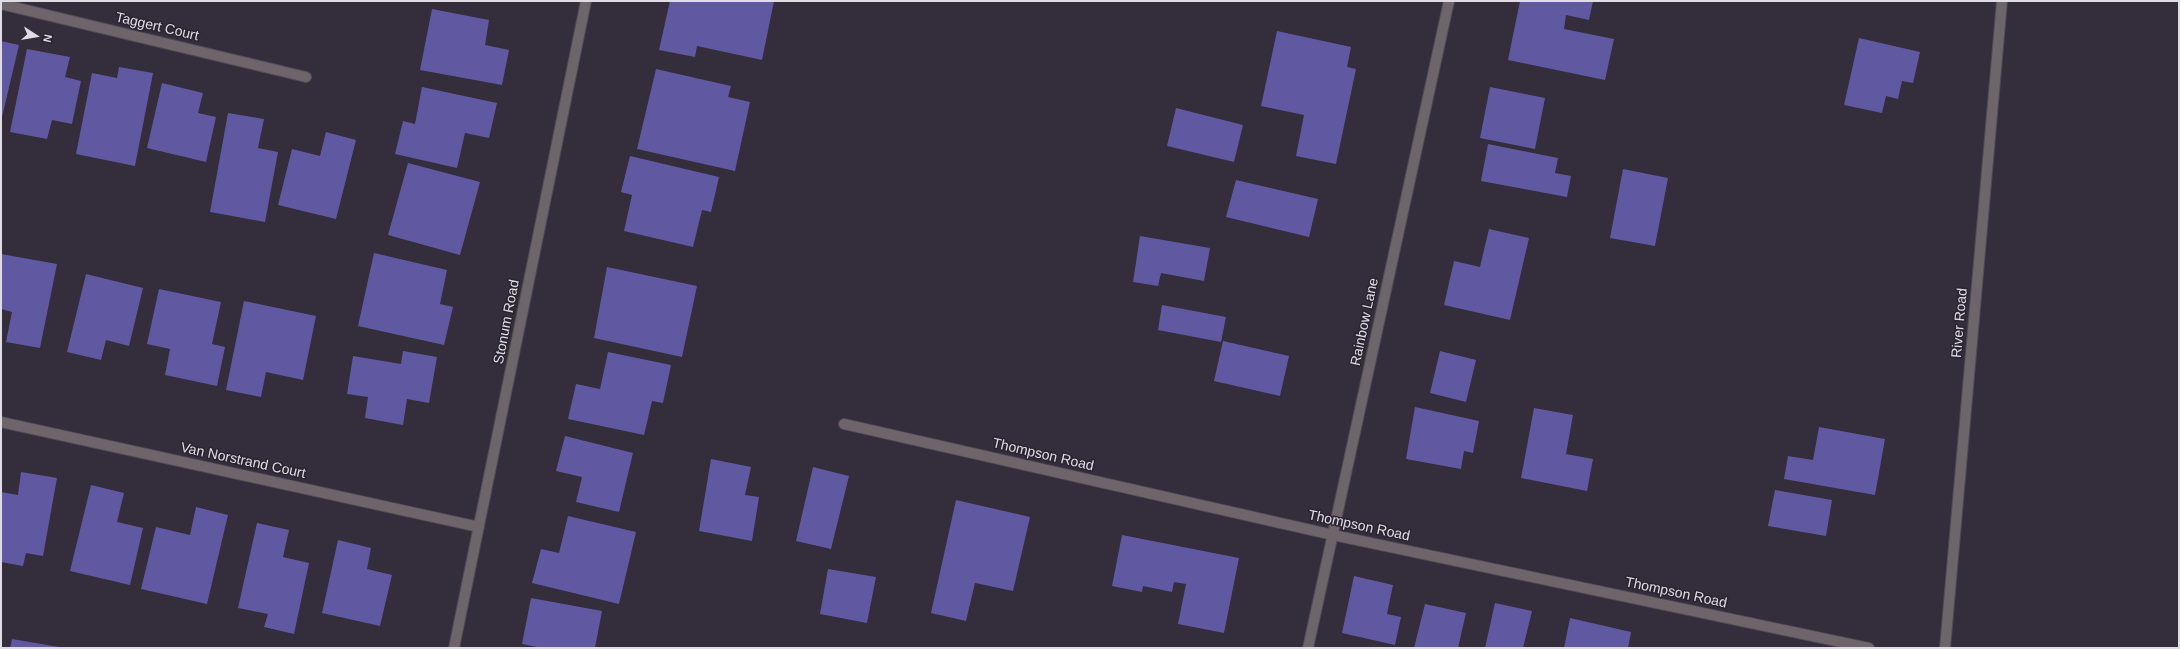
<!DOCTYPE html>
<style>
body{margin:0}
#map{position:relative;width:2180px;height:649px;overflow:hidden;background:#342d3b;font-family:Arial,sans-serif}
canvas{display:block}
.frame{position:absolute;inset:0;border:2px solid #e0dce5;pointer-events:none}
.north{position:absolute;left:16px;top:16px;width:40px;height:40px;-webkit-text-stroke:3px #2a2431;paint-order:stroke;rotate:102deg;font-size:11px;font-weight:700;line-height:16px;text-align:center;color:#e0dce5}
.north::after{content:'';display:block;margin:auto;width:14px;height:18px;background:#e0dce5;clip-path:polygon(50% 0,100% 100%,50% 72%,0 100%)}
</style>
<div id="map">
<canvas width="2180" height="649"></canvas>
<div class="frame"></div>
<div class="north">N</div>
</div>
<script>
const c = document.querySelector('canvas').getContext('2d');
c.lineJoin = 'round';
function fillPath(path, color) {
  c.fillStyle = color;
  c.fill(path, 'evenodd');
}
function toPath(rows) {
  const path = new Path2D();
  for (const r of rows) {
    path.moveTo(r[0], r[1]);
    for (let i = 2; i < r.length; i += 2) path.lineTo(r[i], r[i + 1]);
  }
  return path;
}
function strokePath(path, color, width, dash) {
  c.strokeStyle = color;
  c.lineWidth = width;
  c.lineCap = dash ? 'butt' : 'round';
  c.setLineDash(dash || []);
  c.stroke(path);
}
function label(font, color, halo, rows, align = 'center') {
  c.font = font + ' Arial,sans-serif';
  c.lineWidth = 3;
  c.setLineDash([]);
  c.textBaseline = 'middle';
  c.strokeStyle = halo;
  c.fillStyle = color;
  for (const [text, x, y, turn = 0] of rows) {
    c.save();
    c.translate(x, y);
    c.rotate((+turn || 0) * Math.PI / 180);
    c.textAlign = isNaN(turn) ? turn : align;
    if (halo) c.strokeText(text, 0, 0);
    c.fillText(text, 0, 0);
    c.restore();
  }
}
const building = toPath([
 [670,1,774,1,762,60,697,46,695,57,659,50],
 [1520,1,1593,1,1589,20,1566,15,1564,29,1614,39,1605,80,1508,60],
 [432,9,489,20,485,45,509,50,502,85,420,70],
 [1277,31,1351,47,1347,67,1356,69,1336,164,1296,156,1304,115,1261,106],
 [1859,38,1920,52,1913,83,1902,81,1898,99,1886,96,1882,113,1844,105],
 [1,41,19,45,2,117,1,117],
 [27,49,70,57,65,77,81,81,72,124,52,120,47,139,10,132],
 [119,67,153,73,135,166,76,154,92,73,117,78],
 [656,69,731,86,728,97,750,102,735,171,637,149],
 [162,83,203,93,198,113,216,117,206,162,147,148],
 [422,87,497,103,489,138,465,133,457,168,395,154,403,121,415,124],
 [1490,87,1545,98,1535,149,1480,138],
 [1176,108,1243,125,1234,162,1167,146],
 [228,113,264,119,258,148,278,152,265,222,210,212],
 [326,132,356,140,336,219,278,205,292,149,320,156],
 [1488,144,1558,158,1555,173,1571,176,1567,197,1481,181],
 [630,156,719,177,711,212,702,210,693,247,624,231,632,195,621,192],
 [408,163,480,182,460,255,388,235],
 [1623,169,1668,178,1655,246,1610,238],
 [1236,180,1318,199,1309,237,1226,217],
 [1489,229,1529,238,1510,320,1444,305,1454,261,1480,267],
 [1140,236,1210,248,1204,281,1161,273,1158,286,1133,282],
 [374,253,447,270,440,304,453,307,444,345,358,326],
 [1,254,57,264,40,348,6,342,12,312,1,309],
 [607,267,697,286,682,357,594,338],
 [86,274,143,288,129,346,106,340,101,360,67,352],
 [159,289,221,302,212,344,225,347,217,386,165,375,170,349,147,344],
 [244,301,316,316,303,380,266,372,261,397,226,390],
 [1162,305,1226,317,1221,342,1158,330],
 [1223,341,1289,356,1280,396,1214,381],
 [403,351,437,357,429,403,407,399,403,425,365,418,368,397,347,394,353,356,401,364],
 [1440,351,1476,360,1466,402,1430,393],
 [608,352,671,365,663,403,652,401,644,435,568,419,576,384,600,389],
 [1415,407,1479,421,1473,453,1464,451,1461,469,1406,459],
 [1534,408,1573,415,1566,454,1593,459,1587,491,1521,478],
 [1819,427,1885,439,1875,495,1784,479,1788,456,1813,460],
 [565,436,633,453,619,512,576,502,582,477,556,471],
 [711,459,751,467,745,495,759,497,752,541,699,531],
 [813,467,849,476,831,549,796,541],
 [21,472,57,478,43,556,26,553,23,566,1,562,1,492,18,495],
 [91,485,124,493,117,522,143,528,130,585,70,571],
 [1775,490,1832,500,1826,536,1768,526],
 [956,500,1030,517,1013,591,975,583,966,621,931,613],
 [196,507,228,515,207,604,141,589,156,527,190,535],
 [568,516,636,532,619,604,532,583,541,549,559,553],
 [257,523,289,530,283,557,309,563,294,634,264,627,268,614,238,608],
 [1122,535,1239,558,1224,633,1178,624,1186,584,1174,582,1172,592,1143,586,1142,592,1112,586],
 [338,540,371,548,367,569,392,575,380,626,322,613],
 [828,569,876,577,867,623,820,614],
 [1354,576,1393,585,1387,614,1401,617,1395,645,1342,633],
 [531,598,602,611,595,648,542,648,522,644],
 [1495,603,1532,611,1523,648,1485,648],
 [1425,604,1466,613,1458,648,1414,648],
 [1570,618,1631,632,1628,648,1564,648],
 [12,639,59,647,59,648,10,648]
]);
const minor = toPath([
 [1,4,306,77],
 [1,422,479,527],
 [844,424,1333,535,1869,648],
 [454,648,586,1],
 [1308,648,1449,1],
 [1945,648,2002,1]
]);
const streetNames = [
 ["Taggert Court",157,27,13],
 ["Stonum Road",507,322,-79],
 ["Rainbow Lane",1365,322,-78],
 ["River Road",1960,323,-85],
 ["Thompson Road",1043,455,13],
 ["Van Norstrand Court",243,461,12],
 ["Thompson Road",1359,526,12],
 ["Thompson Road",1676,593,12]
];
fillPath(building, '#6158a2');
strokePath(minor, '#504956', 12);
strokePath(minor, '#6d656a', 10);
label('14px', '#e0dce5', '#2a2431', streetNames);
</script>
